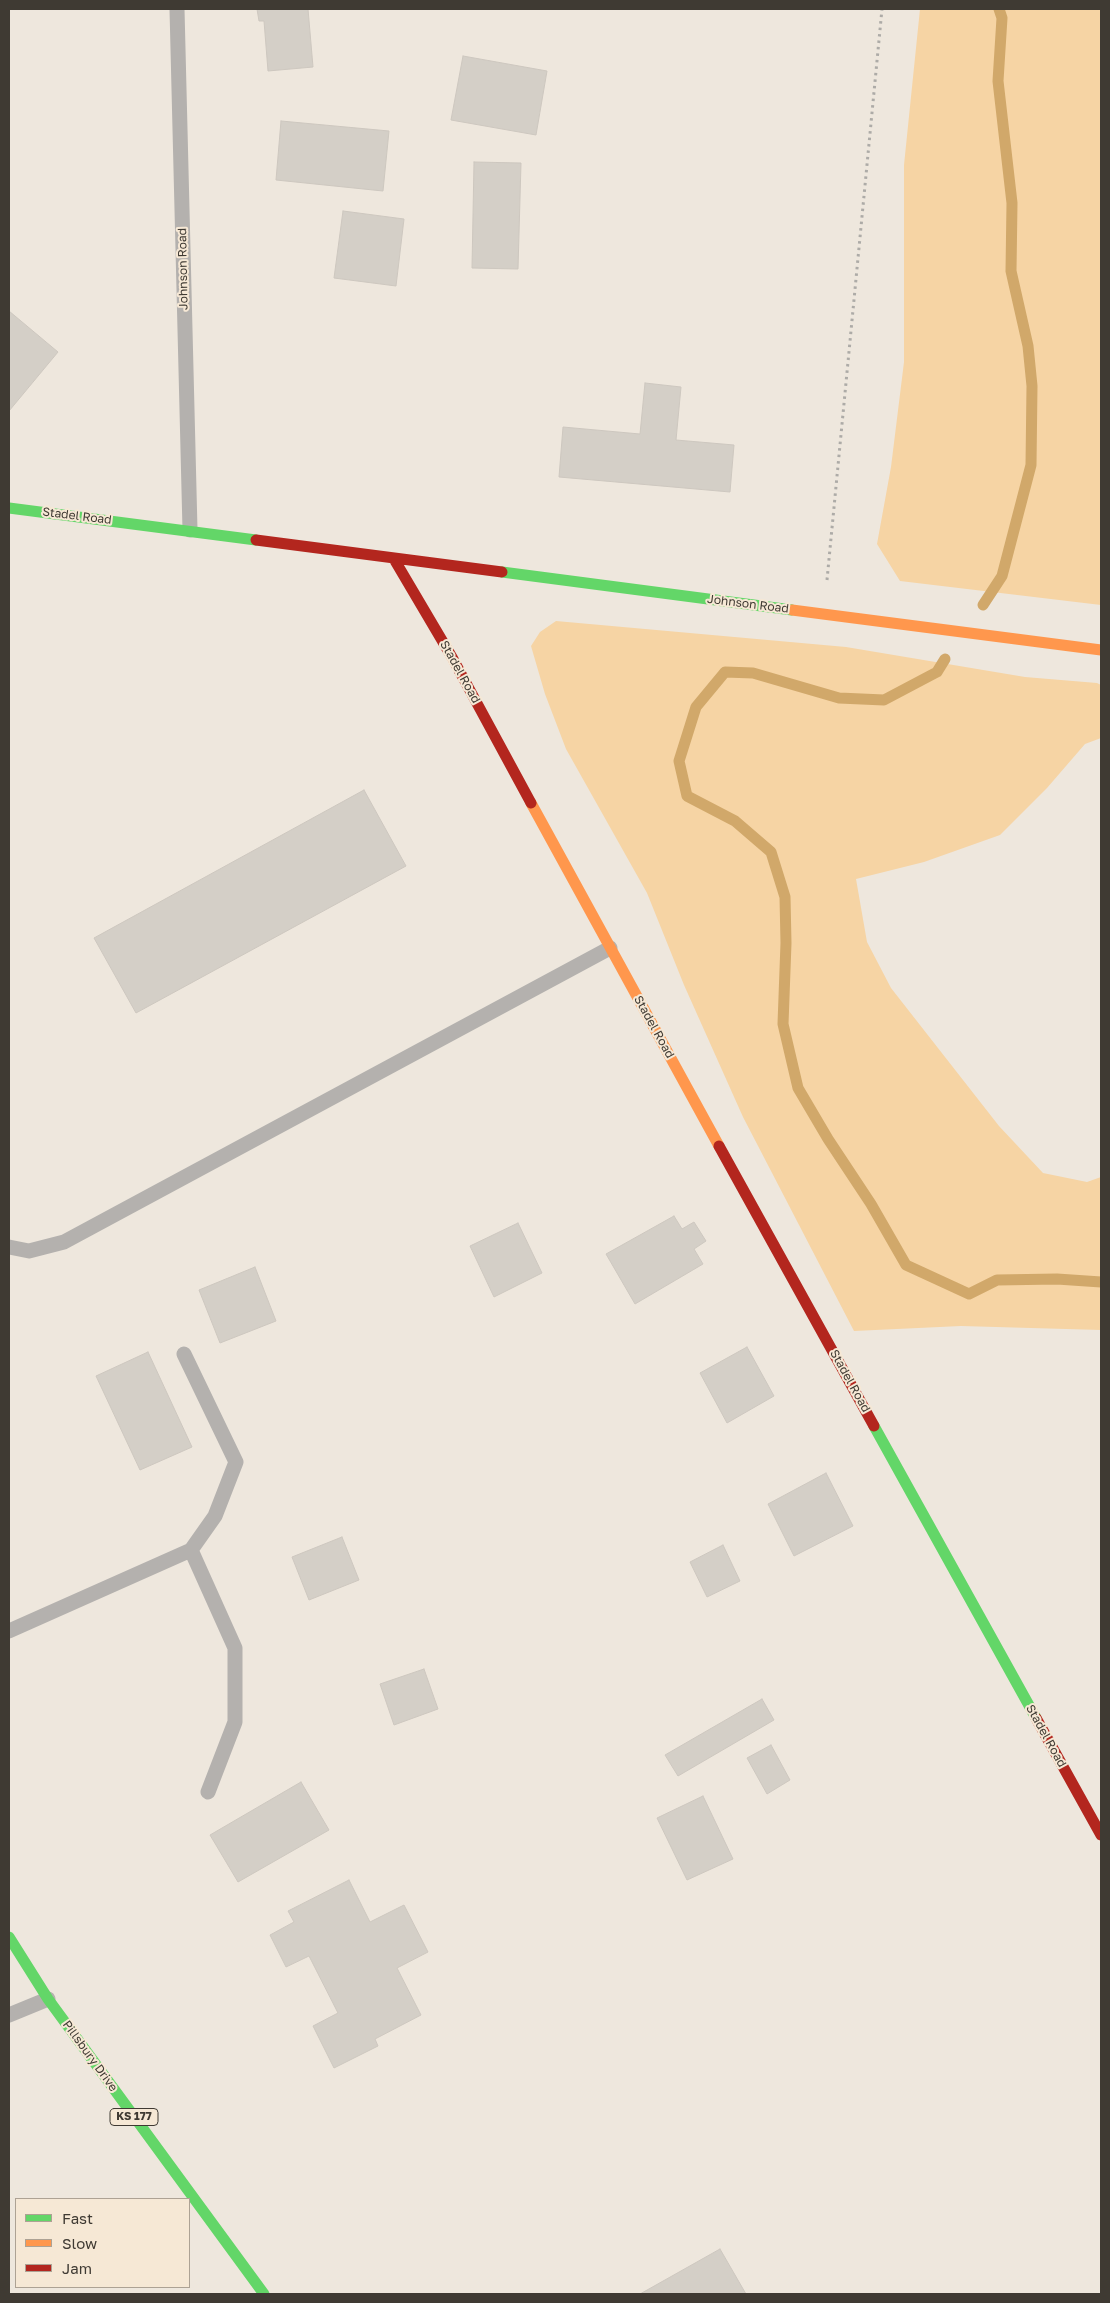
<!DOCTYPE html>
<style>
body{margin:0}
#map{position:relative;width:1110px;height:2303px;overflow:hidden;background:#eee7dd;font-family:"Golos Text",sans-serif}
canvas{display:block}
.frame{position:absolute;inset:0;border:10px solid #3f3a33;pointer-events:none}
.legend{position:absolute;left:15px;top:2198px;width:175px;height:90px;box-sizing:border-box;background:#f6e8d5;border:1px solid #ada294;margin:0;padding:6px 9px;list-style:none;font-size:15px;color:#3f3a33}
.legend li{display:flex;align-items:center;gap:10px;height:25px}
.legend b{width:25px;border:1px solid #ada294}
</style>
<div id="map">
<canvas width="1110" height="2303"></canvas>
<div class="frame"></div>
<ul class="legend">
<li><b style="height:6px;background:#63d668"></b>Fast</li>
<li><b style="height:6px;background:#ff974d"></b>Slow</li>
<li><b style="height:6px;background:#b3261e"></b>Jam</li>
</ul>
</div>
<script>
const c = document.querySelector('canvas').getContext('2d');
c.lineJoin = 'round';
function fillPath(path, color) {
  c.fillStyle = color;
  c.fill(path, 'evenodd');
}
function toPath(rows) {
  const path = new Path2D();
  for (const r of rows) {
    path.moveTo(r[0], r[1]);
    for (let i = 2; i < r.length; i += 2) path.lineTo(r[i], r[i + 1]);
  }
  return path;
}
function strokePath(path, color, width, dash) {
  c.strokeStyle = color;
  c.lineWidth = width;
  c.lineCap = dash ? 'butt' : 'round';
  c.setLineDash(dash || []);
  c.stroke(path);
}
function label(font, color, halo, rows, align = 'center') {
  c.font = font + ' "Golos Text",sans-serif';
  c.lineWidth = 4;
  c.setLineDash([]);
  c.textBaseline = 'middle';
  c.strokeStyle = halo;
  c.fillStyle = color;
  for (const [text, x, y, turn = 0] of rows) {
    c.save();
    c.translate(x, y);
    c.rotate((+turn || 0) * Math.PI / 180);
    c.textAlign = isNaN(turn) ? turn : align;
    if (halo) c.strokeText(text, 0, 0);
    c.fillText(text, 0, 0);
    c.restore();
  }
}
const green = toPath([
 [920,9,1101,9,1101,605,900,581,877,544,891,467,904,362,904,165],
 [556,621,846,647,1025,677,1097,683,1101,685,1101,738,1085,744,1047,788,1000,835,924,862,856,879,867,942,891,988,999,1126,1043,1173,1087,1182,1101,1177,1101,1330,961,1326,854,1331,743,1117,684,985,647,893,566,749,545,694,531,646,540,632]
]);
const stream = toPath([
 [983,605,1002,576,1031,465,1032,386,1028,346,1011,271,1012,203,998,81,1002,18,999,9],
 [945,659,937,672,884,700,839,698,753,673,725,672,696,707,679,761,687,796,735,821,771,852,785,897,786,943,783,1024,798,1088,828,1139,871,1204,906,1265,969,1294,997,1280,1057,1279,1101,1282]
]);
const building = toPath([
 [257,9,308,9,313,67,268,71,264,21,259,21,257,9],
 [463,56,547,71,536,135,451,120,463,56],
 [281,121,389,131,383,191,276,180,281,121],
 [474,162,521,163,518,269,472,268,474,162],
 [343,211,404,219,396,286,334,278,343,211],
 [9,311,58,352,9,411,9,311],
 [645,383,681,387,676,440,734,445,730,492,559,477,563,427,640,434,645,383],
 [364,790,406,866,136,1013,94,938,364,790],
 [674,1216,682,1229,694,1222,706,1241,694,1249,703,1264,635,1304,606,1254,674,1216],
 [518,1223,542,1273,494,1297,470,1246,518,1223],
 [255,1267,276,1321,220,1343,199,1290,255,1267],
 [747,1347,774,1396,727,1423,700,1373,747,1347],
 [148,1352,192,1447,140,1470,96,1376,148,1352],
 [826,1473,853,1526,794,1556,768,1504,826,1473],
 [342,1537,359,1580,309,1600,292,1557,342,1537],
 [723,1545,740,1581,707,1597,690,1562,723,1545],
 [424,1669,438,1709,394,1725,380,1684,424,1669],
 [762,1699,774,1720,678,1776,665,1755,762,1699],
 [771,1745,790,1780,767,1794,747,1758,771,1745],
 [301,1782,329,1830,238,1882,210,1835,301,1782],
 [703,1796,733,1859,687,1880,657,1818,703,1796],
 [349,1880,370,1922,404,1905,428,1952,397,1968,421,2015,375,2039,378,2046,334,2068,313,2026,338,2013,309,1956,286,1967,270,1935,294,1922,288,1911,349,1880],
 [720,2249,746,2294,640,2294,720,2249]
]);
const path = toPath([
 [827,580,882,9]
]);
const lane = toPath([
 [177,9,190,530],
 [9,1247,29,1251,64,1242,610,948],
 [191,1550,235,1648,235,1722,208,1792],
 [9,1631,191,1550,215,1516,236,1462,184,1354],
 [9,2015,48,1999]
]);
const fast = toPath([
 [9,508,256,540],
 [502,572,792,610],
 [874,1426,1036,1718],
 [9,1937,48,1999,264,2294]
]);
const slow = toPath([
 [792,610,1101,650],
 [531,803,719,1146]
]);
const jam = toPath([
 [256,540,502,572],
 [394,559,453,659,531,803],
 [719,1146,874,1426],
 [1036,1718,1101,1835]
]);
const shields = [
 [134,2117,48]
];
const shieldNames = [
 ["KS 177",134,2117]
];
const streetNames = [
 ["Johnson Road",183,269,-91],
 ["Stadel Road",77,516,7],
 ["Johnson Road",748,604,7],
 ["Stadel Road",460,672,61],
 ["Stadel Road",654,1027,61],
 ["Stadel Road",850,1381,61],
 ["Stadel Road",1046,1736,61],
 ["Pillsbury Drive",90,2056,54]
];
fillPath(green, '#f6d4a4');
strokePath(stream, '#d1a86a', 11);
fillPath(building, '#d4cfc7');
strokePath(building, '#cdc7bf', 1);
strokePath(path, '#adaba7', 3, [2.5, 4]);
strokePath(lane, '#b4b1ae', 15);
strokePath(fast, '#63d668', 11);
strokePath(slow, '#ff974d', 11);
strokePath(jam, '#b3261e', 11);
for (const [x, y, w] of shields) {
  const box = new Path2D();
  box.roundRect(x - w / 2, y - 8.5, w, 17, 4);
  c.fillStyle = '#f6e8d5';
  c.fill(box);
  strokePath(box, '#3f3a33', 1);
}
label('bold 11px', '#3f3a33', null, shieldNames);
label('12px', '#3f3a33', '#f6e8d5', streetNames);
</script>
